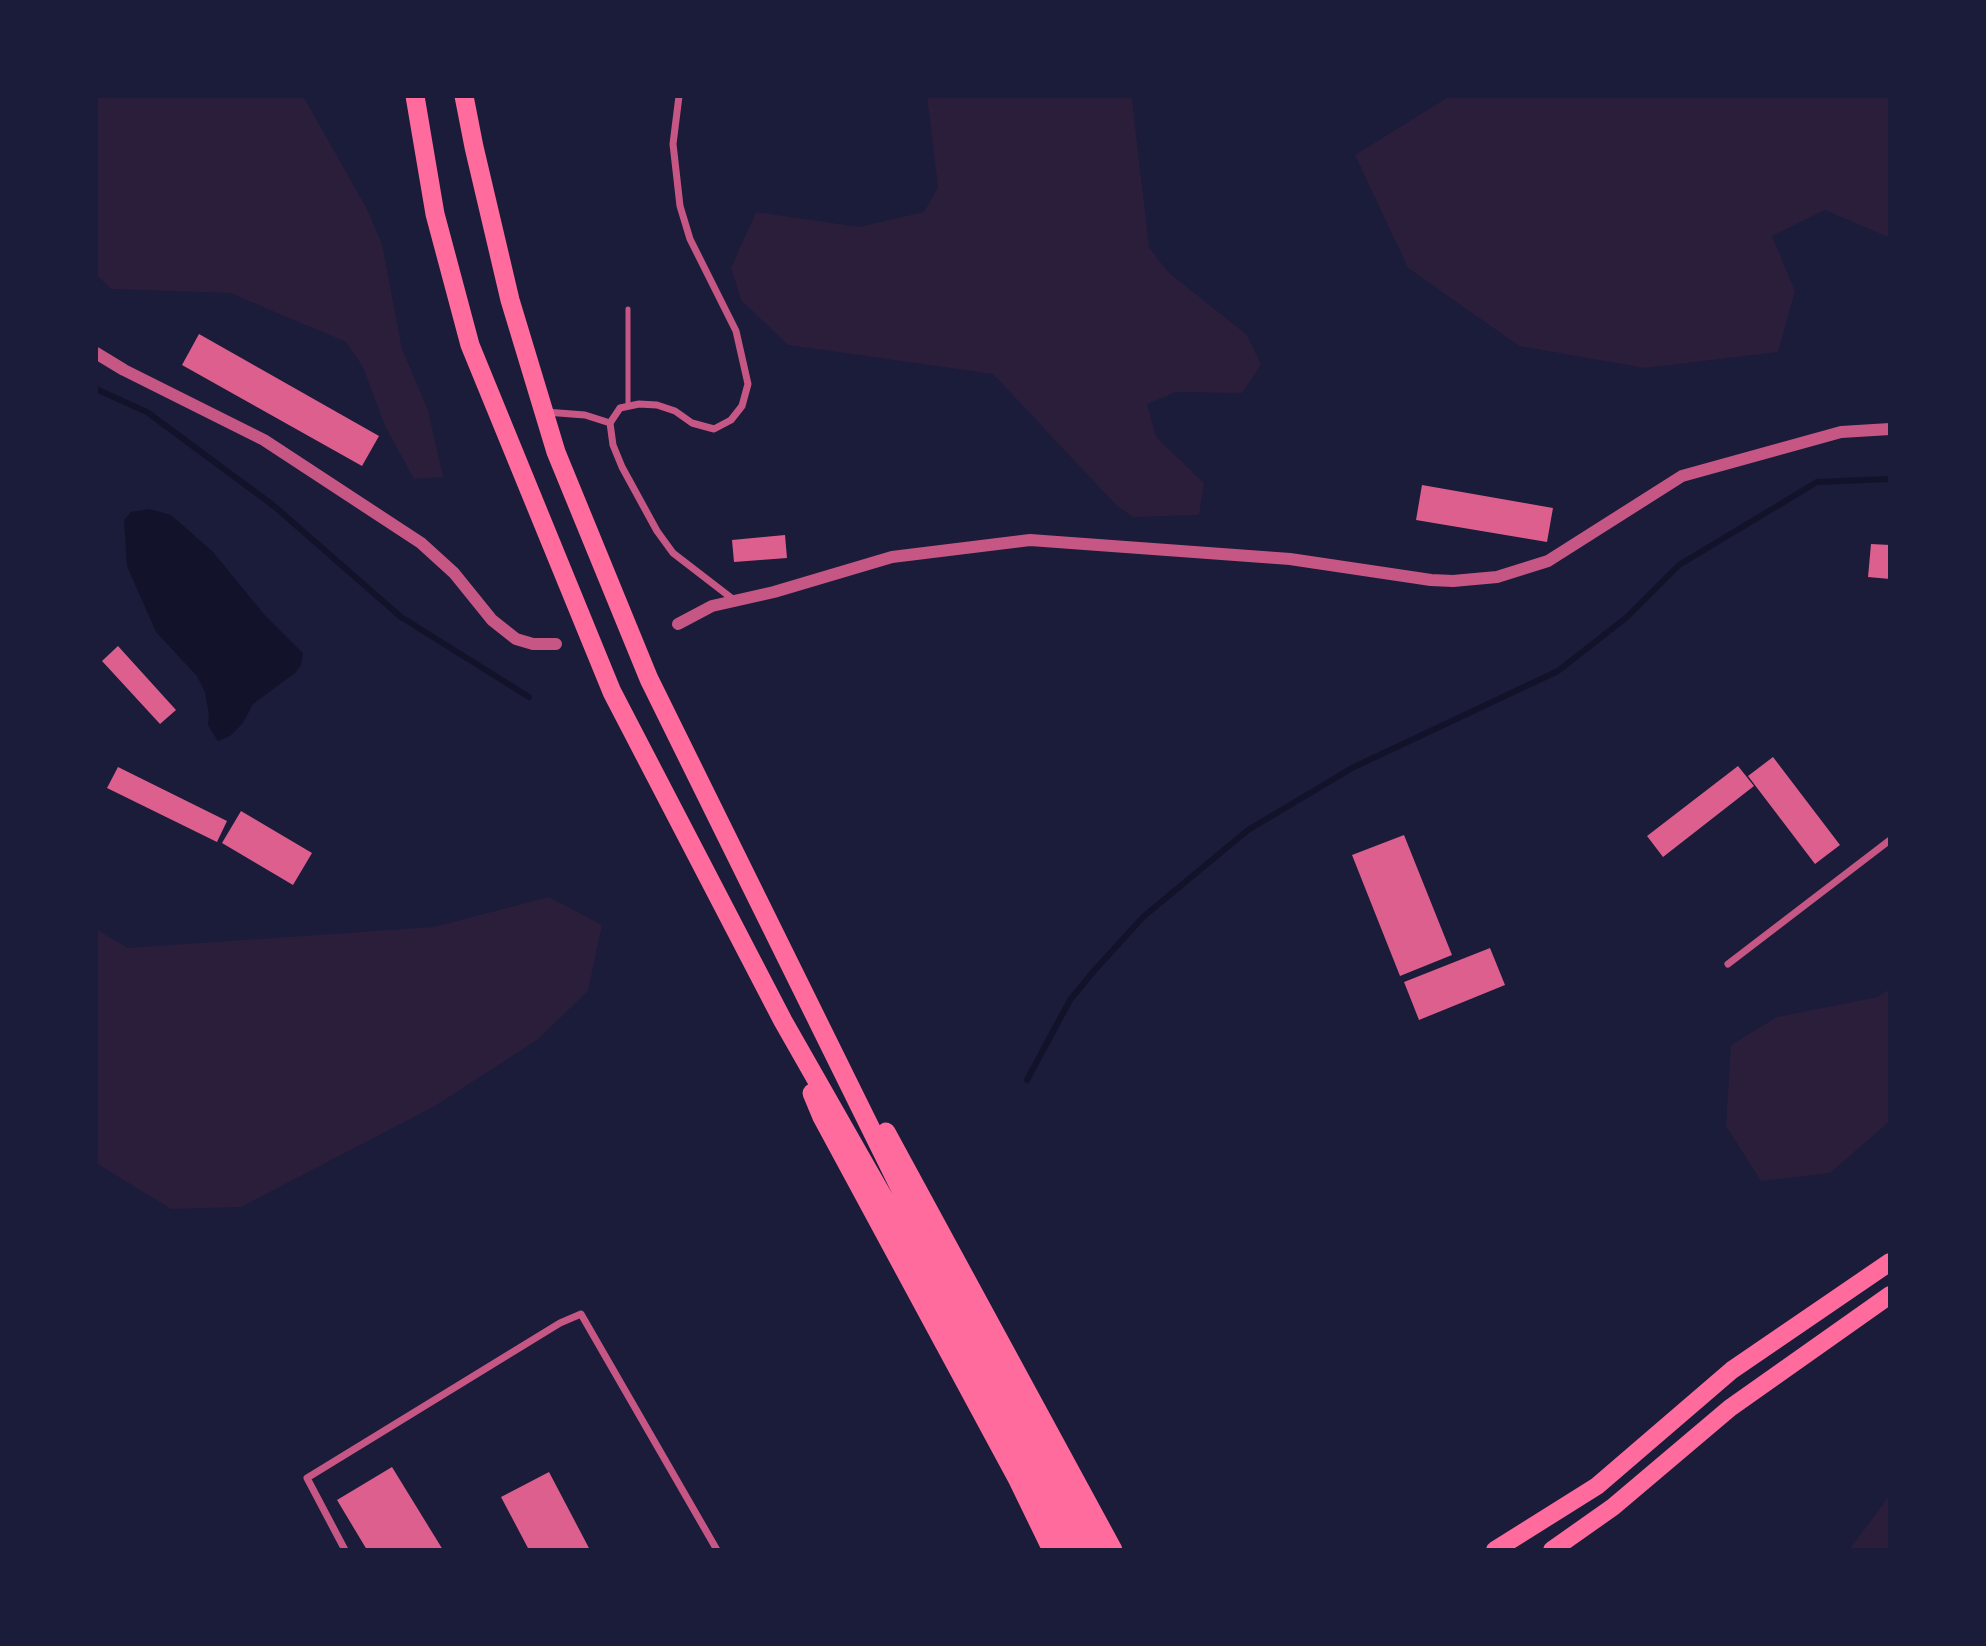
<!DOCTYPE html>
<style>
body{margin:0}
#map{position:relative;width:1986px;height:1646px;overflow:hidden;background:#1b1b3a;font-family:"DM Sans",sans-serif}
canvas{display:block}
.frame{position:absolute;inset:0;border:98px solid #1b1b3a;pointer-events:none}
</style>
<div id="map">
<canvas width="1986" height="1646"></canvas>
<div class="frame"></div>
</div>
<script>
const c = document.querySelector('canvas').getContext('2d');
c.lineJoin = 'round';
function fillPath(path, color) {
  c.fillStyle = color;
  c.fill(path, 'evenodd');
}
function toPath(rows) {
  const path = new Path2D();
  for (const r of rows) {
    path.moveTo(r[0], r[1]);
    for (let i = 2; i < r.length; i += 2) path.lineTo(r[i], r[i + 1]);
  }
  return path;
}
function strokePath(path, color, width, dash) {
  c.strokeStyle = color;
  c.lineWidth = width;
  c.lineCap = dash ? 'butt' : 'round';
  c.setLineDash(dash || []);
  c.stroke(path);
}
const green = toPath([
 [96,96,303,96,366,207,382,244,402,349,428,410,443,477,414,479,385,426,363,367,346,342,230,293,111,289,96,274],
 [927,96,1130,96,1132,100,1149,247,1168,272,1247,335,1261,365,1242,393,1176,392,1147,404,1156,437,1204,483,1199,515,1133,517,1117,506,993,374,788,345,741,300,731,268,756,212,859,227,924,212,938,187],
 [1450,96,1890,96,1890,238,1825,210,1772,236,1795,291,1778,352,1645,368,1519,346,1408,268,1355,155],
 [549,897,602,925,588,991,537,1040,435,1106,241,1207,171,1209,96,1163,96,929,128,948,434,927],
 [1890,989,1890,1121,1830,1173,1761,1181,1726,1126,1731,1045,1777,1017,1878,997],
 [1890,1495,1890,1550,1849,1550]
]);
const water = toPath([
 [149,509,171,515,213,552,263,613,303,653,301,665,295,673,253,704,243,723,230,736,218,741,208,725,209,714,205,692,197,676,156,632,127,566,124,520,131,512]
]);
const stream = toPath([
 [96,389,147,412,274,506,401,617,529,697],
 [1027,1080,1070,1000,1093,972,1143,917,1248,830,1352,768,1558,671,1627,617,1679,565,1817,482,1890,479]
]);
const building = toPath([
 [199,334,379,436,362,466,182,365],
 [1422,485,1553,508,1547,542,1416,520],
 [785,535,787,558,734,562,732,540],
 [1871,544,1890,545,1890,579,1868,577],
 [118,646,176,710,160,724,102,661],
 [1773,757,1840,845,1815,864,1748,776],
 [1738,766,1754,786,1663,857,1647,836],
 [118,767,227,821,217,842,107,788],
 [241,811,312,853,293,885,222,843],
 [1404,835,1452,955,1400,976,1352,855],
 [1490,948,1505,985,1419,1020,1404,982],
 [392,1467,443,1550,367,1550,337,1500],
 [549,1472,590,1550,529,1550,501,1497]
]);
const service = toPath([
 [628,406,628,309]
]);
const minor = toPath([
 [679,96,673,144,680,206,690,239,736,331,748,384,742,406,731,420,714,429,692,423,675,411,657,405,639,404,620,408,610,423,613,445,622,467,657,531,673,553,734,600],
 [545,412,585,415,610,423],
 [1728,964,1890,840],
 [345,1550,307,1478,560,1323,581,1314,717,1550]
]);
const tertiary = toPath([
 [96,353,124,370,264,440,421,543,454,573,492,620,516,639,533,644,556,644],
 [678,624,712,606,774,592,892,557,1030,540,1290,559,1431,580,1453,581,1497,577,1548,561,1682,476,1841,432,1890,429]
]);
const primary = toPath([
 [1495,1550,1597,1486,1732,1370,1890,1262],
 [1552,1550,1613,1507,1730,1408,1890,1295]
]);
const trunk = toPath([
 [415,96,435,214,470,345,612,692,783,1021,919,1260,1072,1550],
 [464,96,474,147,510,300,556,452,649,679,940,1269,1093,1550],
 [812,1093,822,1117,1018,1480,1052,1550],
 [886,1132,1113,1550]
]);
fillPath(green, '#2a1e3b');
fillPath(water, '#12122b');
strokePath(stream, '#12122b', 6);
fillPath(building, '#dd5f8e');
strokePath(service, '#c65784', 5);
strokePath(minor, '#c65784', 7);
strokePath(tertiary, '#c65784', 12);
strokePath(primary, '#ff6b9d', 18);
strokePath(trunk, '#ff6b9d', 19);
</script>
